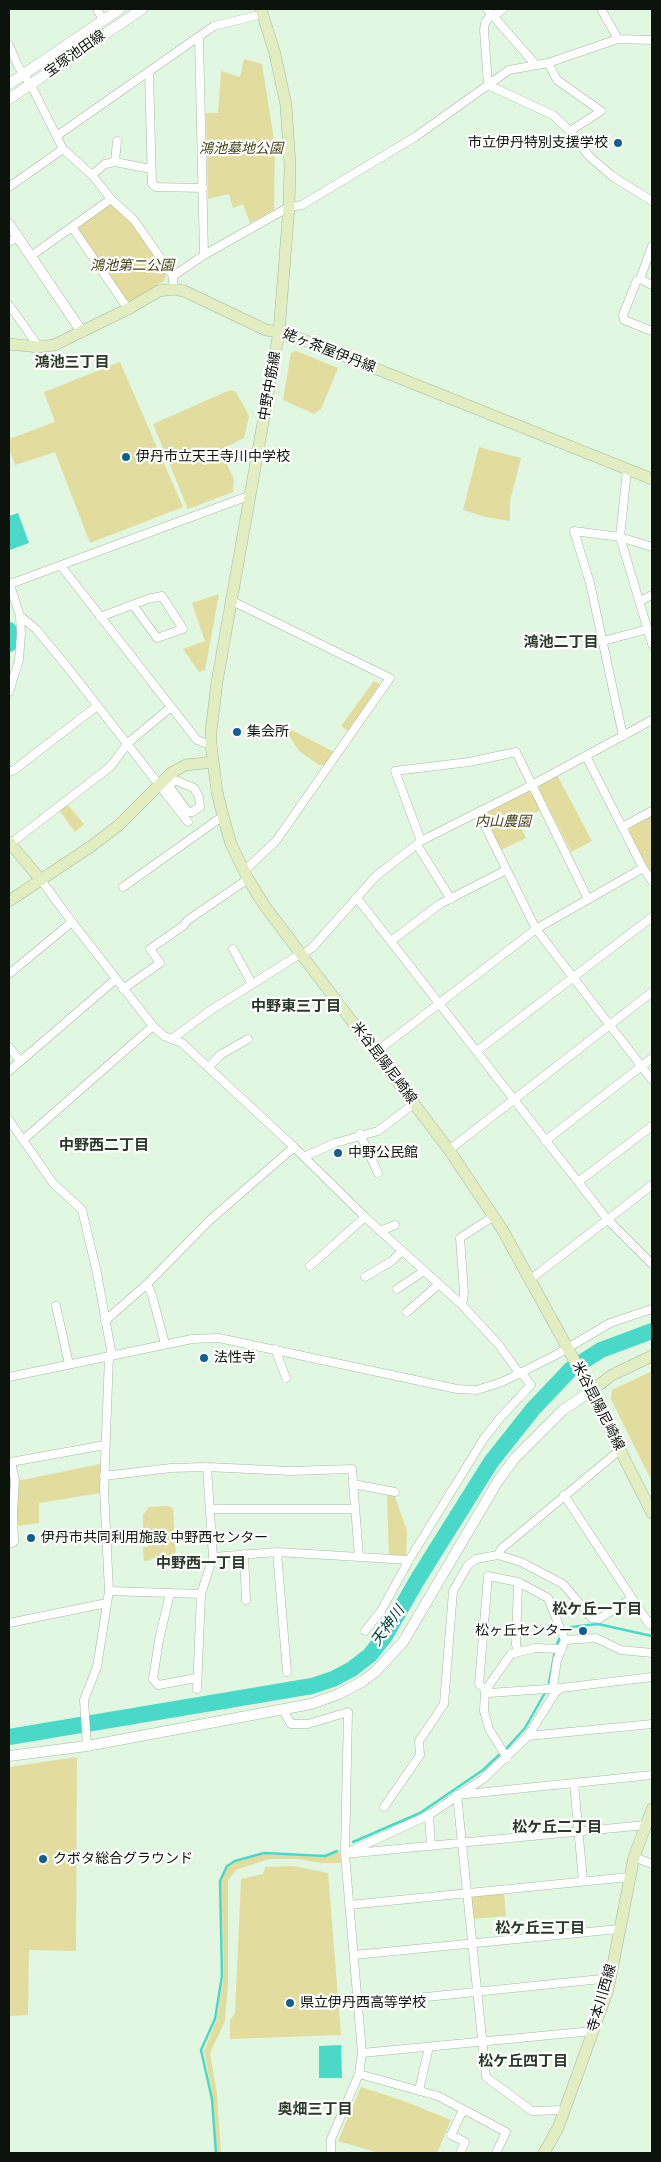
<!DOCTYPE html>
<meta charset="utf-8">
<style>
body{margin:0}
#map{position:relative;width:661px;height:2162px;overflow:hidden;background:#e2f7e1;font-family:"IBM Plex Serif",serif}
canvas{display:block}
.frame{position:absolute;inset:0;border:10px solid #0c130c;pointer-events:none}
</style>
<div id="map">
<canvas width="661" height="2162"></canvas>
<div class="frame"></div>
</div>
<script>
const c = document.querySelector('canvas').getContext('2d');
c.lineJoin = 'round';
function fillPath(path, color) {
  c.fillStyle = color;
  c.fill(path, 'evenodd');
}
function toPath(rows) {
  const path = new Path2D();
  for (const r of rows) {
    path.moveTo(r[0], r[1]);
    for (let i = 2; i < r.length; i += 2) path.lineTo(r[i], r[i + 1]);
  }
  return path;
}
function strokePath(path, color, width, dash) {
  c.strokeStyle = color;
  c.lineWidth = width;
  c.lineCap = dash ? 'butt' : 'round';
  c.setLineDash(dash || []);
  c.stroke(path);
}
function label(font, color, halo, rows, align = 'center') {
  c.font = font + ' "IBM Plex Serif","Noto Sans JP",serif';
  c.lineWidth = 4.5;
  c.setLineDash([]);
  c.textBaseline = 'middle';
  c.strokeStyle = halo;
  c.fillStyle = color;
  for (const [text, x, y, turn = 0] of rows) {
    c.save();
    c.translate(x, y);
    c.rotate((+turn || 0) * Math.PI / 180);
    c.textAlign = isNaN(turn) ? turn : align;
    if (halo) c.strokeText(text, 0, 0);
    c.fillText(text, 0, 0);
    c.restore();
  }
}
const green = toPath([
 [244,59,262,64,275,146,274,210,250,223,243,204,233,208,229,194,208,199,206,113,218,113,221,71,240,77],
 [110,203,129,219,166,274,164,281,128,303,77,228],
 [296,351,338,368,321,409,314,414,283,400,291,353],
 [120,362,183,507,90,543,55,452,15,465,9,449,9,439,55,422,44,392],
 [230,390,236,392,249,416,244,438,220,450,234,479,233,492,188,509,153,424],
 [479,447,521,458,510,501,510,521,486,517,463,510],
 [219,594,205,670,199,672,183,649,205,641,192,603],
 [374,681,380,684,348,731,341,726],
 [286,727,334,752,325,765,319,765,299,751,285,729],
 [557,775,592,841,571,852,539,789,540,785],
 [528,791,533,792,541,810,518,821,526,838,501,850,485,816,486,812],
 [67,804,84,824,75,832,59,810],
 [652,816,652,875,646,868,629,832,630,828],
 [652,1371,652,1482,611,1399,612,1390],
 [100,1464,101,1493,39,1503,39,1523,17,1526,16,1500,17,1481],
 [387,1493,394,1494,407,1531,406,1559,389,1557],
 [168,1506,173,1508,176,1558,152,1558,151,1560,144,1561,143,1547,148,1547,148,1537,143,1537,143,1515,149,1507],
 [77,1757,76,1951,29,1950,28,2015,9,2016,9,1767],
 [340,1851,341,1863,321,1863,297,1859,269,1859,236,1870,228,1880,228,1985,225,2021,210,2053,217,2094,221,2153,217,2153,213,2098,204,2051,217,2019,224,1975,221,1881,228,1866,236,1862,265,1854,324,1857],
 [293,1866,328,1873,341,2035,230,2039,230,2020,235,2013,241,1879,263,1874,265,1867],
 [504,1892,506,1916,473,1919,471,1895],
 [361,2087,404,2101,451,2120,437,2153,379,2153,338,2141]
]);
const water = toPath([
 [18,513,29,543,10,550,9,516],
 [341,2045,342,2078,319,2078,319,2046]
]);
const stream = toPath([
 [557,1644,563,1631,571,1627,598,1624,652,1636],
 [549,1683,555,1651],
 [505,1750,525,1728,546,1691],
 [353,1842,420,1813,483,1770,499,1755],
 [216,2153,212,2099,201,2050,215,2019,222,1976,220,1881,227,1866,235,1861,264,1853,325,1856,337,1851]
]);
const river = toPath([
 [9,630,9,644],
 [9,1737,312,1686,333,1679,352,1669,370,1655,385,1636,419,1577,491,1462,533,1409,571,1369,601,1350,652,1331]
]);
const minor = toPath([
 [97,9,103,20],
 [487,9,536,65],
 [601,9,618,39,652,40],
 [491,14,485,23,484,30,488,85,553,115,570,131,589,156,612,176,652,201],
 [494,16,503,9],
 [199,38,204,255],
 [9,45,18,66,31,85,63,149,92,175,111,199,134,220,173,276],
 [548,63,557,80,601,111,570,131],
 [149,72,152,184,156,187,203,188],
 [58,135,214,26,263,14],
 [115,162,117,141],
 [92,175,105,164,115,162,151,169],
 [9,187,63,149],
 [72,227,128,309],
 [9,242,18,237],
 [652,246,640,279,652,285],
 [31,256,111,199],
 [640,279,637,280,623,315,624,320,652,331],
 [173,289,173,276,204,255,289,207,302,205,415,137,509,70,548,63,618,39],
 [9,305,39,347],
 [627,470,620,537,652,644],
 [61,566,197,740,211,745],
 [9,582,20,616,21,634,19,660,9,692],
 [10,584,251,495],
 [232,601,390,678,276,841,244,871],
 [640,601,652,595],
 [20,616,36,629,68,668,188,822],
 [100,617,148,599,162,596,183,629,157,638,133,605],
 [603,641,648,629],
 [623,736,590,583,574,531,620,537,652,547],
 [586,756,643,868,652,881],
 [9,772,14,770,97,706],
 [166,791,169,786,175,780,194,788,199,797,200,807,192,812,188,812,169,786],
 [478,812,536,929,652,1080],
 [622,827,652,811],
 [421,841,395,771,469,762,516,752,588,899],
 [10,844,110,767,128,743,171,707],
 [417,845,451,899],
 [41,880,72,922,153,1026,164,1036,182,1043,294,1147,365,1217,462,1305,499,1345,519,1373,523,1375,531,1385,500,1418,483,1440,409,1560,381,1611,365,1631],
 [123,887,223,816],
 [357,898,607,1219,652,1264],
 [391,941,440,904,506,870],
 [233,949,252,984],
 [301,955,312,948,376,876,421,841,532,785,652,720],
 [9,974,72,922],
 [123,989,160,963,150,949,183,926,188,920,248,879],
 [172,1039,208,1012,300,954],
 [9,1047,20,1061],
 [477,1051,652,917],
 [376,1052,536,929,643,868],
 [209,1067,220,1055,248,1039],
 [9,1071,116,979],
 [9,1120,53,1183,82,1210,97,1273,112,1356],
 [360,1134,378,1173],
 [23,1140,153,1026],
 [545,1141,652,1058],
 [449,1150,652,992],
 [306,1158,308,1155,335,1143,378,1131,415,1103],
 [578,1182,652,1126],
 [380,1231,395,1225],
 [310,1266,365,1217],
 [365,1277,392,1261,402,1251],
 [531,1279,652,1185],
 [147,1284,152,1295,165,1344],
 [397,1289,424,1271],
 [462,1305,464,1293,460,1238,494,1216],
 [56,1306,69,1364],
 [407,1312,438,1285],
 [105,1321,147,1284,210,1220,294,1147],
 [275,1349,286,1378],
 [9,1377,192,1339,219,1338,457,1389,477,1390,502,1382,554,1356,610,1323,652,1309],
 [11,1462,105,1445],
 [9,1463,11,1462,15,1480,13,1512,14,1542,9,1544],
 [104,1476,171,1468,207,1467,290,1471,352,1469,359,1557],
 [353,1484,395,1492],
 [564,1495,649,1624,652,1621],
 [210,1509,355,1509],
 [277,1552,287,1672],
 [244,1554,246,1600],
 [498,1555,501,1549,621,1449],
 [213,1557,277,1552,409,1560],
 [109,1591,201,1594],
 [170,1593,159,1640,153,1679,158,1685,197,1678],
 [9,1623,107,1603],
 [565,1640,596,1638,621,1650,652,1653],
 [518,1652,516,1645,518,1582],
 [553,1687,557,1660,565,1640,548,1598,518,1582,488,1576,479,1684,489,1693,561,1688,652,1677],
 [197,1689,201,1594,213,1557,207,1467],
 [283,1710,291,1724,308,1724,348,1712,345,1854,362,2053,359,2074,331,2139,331,2153],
 [528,1736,652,1724],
 [87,1746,84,1700,97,1667,109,1591,104,1489,109,1356],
 [507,1758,489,1729,484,1711,485,1691,511,1654,535,1648,562,1649],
 [574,1783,583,1881],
 [384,1807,420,1755,419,1741,444,1704,453,1591,468,1565,476,1559,498,1555,521,1562,563,1584,592,1618,599,1619,632,1598],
 [429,1815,431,1846],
 [349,1852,429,1815,483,1779,528,1736,555,1693,561,1688],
 [345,1854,646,1825],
 [634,1857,652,1864],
 [349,1905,629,1877],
 [354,1955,619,1929],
 [358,2004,611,1978],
 [362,2053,593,2031],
 [359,2074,438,2096,506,2132,496,2153],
 [419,2090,429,2047],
 [564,2110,532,2111,486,2077,457,1795,652,1775],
 [460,2153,465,2142,451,2135,463,2110]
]);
const tertiary = toPath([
 [9,84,120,9],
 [9,99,142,9],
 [9,224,82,332],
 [9,1756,87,1746,311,1704,339,1694,363,1681,375,1672,403,1642,498,1481,515,1458,563,1410,591,1391]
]);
const secondary = toPath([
 [261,9,275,54,286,105,290,165,289,207,279,332,217,682,211,731,211,745,217,792,223,816,231,844,248,879,264,905,449,1150,502,1229,600,1407,625,1460,652,1513],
 [9,344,39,347,54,345,128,309,159,291,173,289,184,291,266,330,279,332,299,338,652,479],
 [9,842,41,880],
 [9,901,93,845,119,825,171,773,186,765,213,762],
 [591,1391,612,1375,652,1356],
 [544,2153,558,2128,608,1990,634,1857,652,1809]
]);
const markers = [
 [618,143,5,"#115e91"],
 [126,457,5,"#115e91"],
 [237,732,5,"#115e91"],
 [338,1153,5,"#115e91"],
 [204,1358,5,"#115e91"],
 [31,1538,5,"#115e91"],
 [583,1631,5,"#115e91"],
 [43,1859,5,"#115e91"],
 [290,2003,5,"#115e91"]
];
const streetNames = [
 ["宝塚池田線",75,54,-35],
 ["姥ヶ茶屋伊丹線",329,351,21],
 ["中野中筋線",270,386,-80],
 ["米谷昆陽尼崎線",384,1063,53],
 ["米谷昆陽尼崎線",598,1406,63],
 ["寺本川西線",602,1998,-74]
];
const poiNames = [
 ["市立伊丹特別支援学校",608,143,"right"],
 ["伊丹市立天王寺川中学校",136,457],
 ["集会所",247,732],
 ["中野公民館",348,1153],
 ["法性寺",214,1358],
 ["伊丹市共同利用施設 中野西センター",41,1538],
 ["松ヶ丘センター",573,1631,"right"],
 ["クボタ総合グラウンド",53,1859],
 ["県立伊丹西高等学校",300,2003]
];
const parkNames = [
 ["鴻池墓地公園",241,149],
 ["鴻池第二公園",132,266],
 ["内山農園",503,822]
];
const neighbourhoodNames = [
 ["鴻池三丁目",72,363],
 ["鴻池二丁目",561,643],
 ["中野東三丁目",296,1007],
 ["中野西二丁目",104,1146],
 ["中野西一丁目",201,1564],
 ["松ケ丘一丁目",597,1610],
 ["松ケ丘二丁目",557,1828],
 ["松ケ丘三丁目",540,1929],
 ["松ケ丘四丁目",523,2062],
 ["奥畑三丁目",315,2110]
];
const waterNames = [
 ["天神川",388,1626,-54]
];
fillPath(green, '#e2dc9e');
fillPath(water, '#4ad9c9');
strokePath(stream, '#4ad9c9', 2.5);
strokePath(river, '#4ad9c9', 16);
strokePath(minor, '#a4b8a3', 9);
strokePath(tertiary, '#a4b8a3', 11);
strokePath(secondary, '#a4b8a3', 12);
strokePath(minor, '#fff', 8);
strokePath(tertiary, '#fff', 10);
strokePath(secondary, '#e2eec2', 11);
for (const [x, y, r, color] of markers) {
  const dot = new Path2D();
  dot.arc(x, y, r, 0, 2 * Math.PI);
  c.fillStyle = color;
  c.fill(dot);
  strokePath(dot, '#fff', 2);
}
label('14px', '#0c130c', '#fff', streetNames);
label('14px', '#0c130c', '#fff', poiNames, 'left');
label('italic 14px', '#474319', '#fff', parkNames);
label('bold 15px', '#2b3b2a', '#fff', neighbourhoodNames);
label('italic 15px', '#03453f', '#fff', waterNames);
</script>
